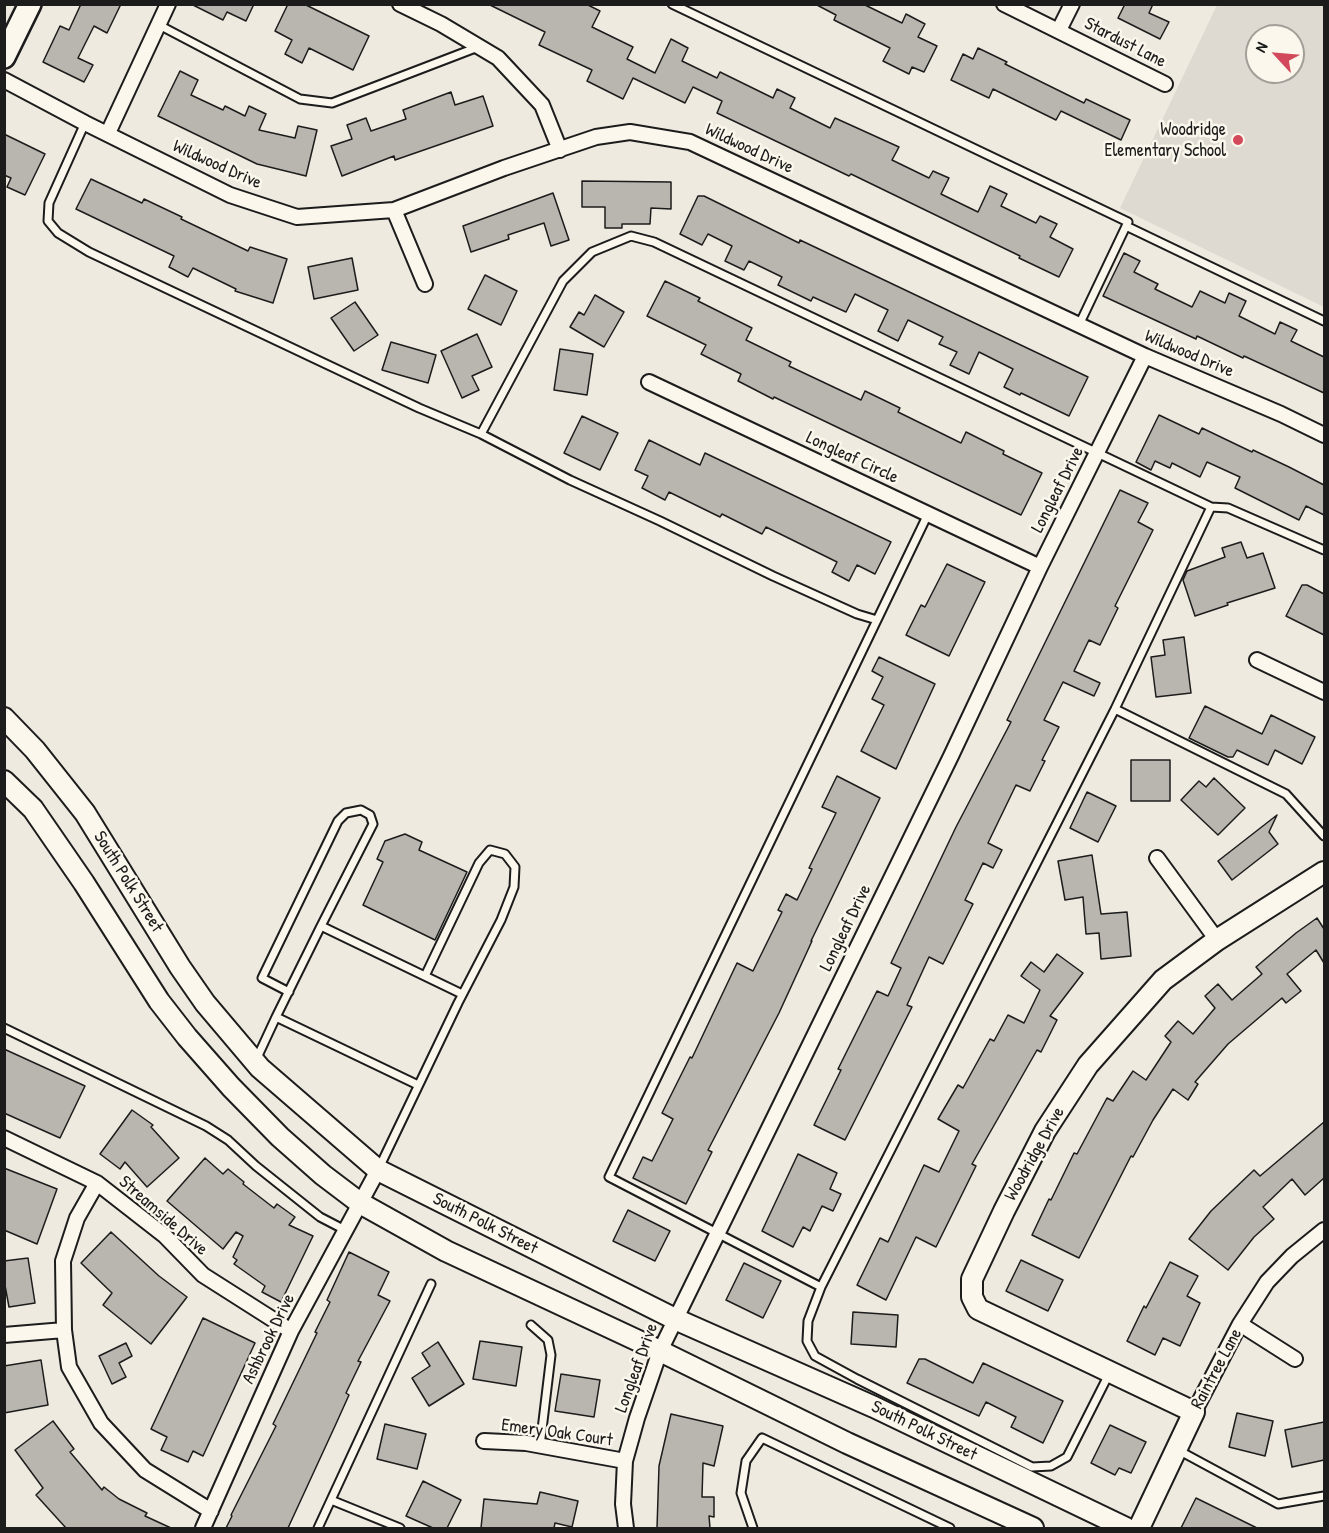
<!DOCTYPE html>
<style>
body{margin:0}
#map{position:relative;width:1329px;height:1533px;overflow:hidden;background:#eeeadf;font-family:"Patrick Hand",sans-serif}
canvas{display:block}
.frame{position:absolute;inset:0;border:6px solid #1c1c1c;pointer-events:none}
.north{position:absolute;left:1245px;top:24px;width:60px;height:60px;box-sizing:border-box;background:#fbf7ec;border:2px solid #a29f99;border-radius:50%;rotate:296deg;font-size:16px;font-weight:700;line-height:24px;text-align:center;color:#1c1c1c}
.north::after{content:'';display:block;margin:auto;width:21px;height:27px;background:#d1495b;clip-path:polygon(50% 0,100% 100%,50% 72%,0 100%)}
</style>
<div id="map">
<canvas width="1329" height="1533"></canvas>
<div class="frame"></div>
<div class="north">N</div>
</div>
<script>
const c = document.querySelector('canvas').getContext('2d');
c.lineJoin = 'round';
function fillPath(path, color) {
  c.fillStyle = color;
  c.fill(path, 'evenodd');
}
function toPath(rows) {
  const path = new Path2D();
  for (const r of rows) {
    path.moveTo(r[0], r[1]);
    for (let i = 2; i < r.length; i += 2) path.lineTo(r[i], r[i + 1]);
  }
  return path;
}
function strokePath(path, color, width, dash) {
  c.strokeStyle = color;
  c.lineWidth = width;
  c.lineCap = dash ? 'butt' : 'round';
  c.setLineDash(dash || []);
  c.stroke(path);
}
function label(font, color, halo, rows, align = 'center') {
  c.font = font + ' "Patrick Hand",sans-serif';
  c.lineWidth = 5;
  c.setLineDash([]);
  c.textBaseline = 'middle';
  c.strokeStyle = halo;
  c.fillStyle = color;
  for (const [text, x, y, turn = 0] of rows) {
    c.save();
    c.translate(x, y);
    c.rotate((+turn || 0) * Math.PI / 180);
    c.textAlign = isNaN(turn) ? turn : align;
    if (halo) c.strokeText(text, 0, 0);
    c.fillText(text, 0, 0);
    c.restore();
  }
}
const built = toPath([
 [1217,5,1324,5,1324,307,1120,208],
 [1257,36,1293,36,1293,72,1257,72]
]);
const building = toPath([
 [81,4,121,4,107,33,94,26,78,58,93,65,84,82,43,62,60,26,69,30,81,4],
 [191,4,254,4,246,21,227,12,223,20,191,4],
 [288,4,304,4,369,36,353,70,309,48,302,63,285,54,292,40,275,31,288,4],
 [488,4,586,4,600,11,592,27,633,47,627,59,655,73,671,39,688,48,682,61,717,78,720,72,773,98,777,89,795,98,790,108,830,128,835,118,899,147,892,160,929,178,933,171,949,178,941,194,978,212,990,186,1007,194,1001,206,1036,223,1040,216,1057,224,1050,237,1073,249,1059,277,1019,258,1020,256,851,174,849,176,717,113,722,101,693,87,685,103,633,78,623,99,587,81,592,70,539,45,545,32,488,4],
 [815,4,863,4,902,23,906,14,925,24,918,37,937,46,924,72,912,67,909,74,883,61,890,48,834,20,836,15,815,4],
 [1125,4,1153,4,1149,13,1169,22,1160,39,1118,18,1125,4],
 [978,48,1007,62,1005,64,1084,103,1086,99,1130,120,1121,140,1061,111,1056,120,993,89,989,98,951,80,963,54,973,59,978,48],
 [180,71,198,80,191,95,223,110,225,106,245,116,249,106,266,114,259,130,295,138,298,126,317,130,306,176,257,164,158,116,180,71],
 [451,92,455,105,483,96,493,126,395,160,394,156,342,176,331,146,352,139,347,125,366,118,371,131,406,119,403,110,451,92],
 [4,134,45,154,25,195,7,187,11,178,4,175,4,134],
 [91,179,142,203,144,199,182,217,181,219,248,251,250,247,287,259,273,303,235,291,236,289,193,268,188,277,169,267,174,256,76,209,91,179],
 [582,181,671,182,671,209,651,208,650,224,622,224,622,228,605,228,605,207,582,207,582,181],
 [553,193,569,240,551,246,544,223,508,235,509,239,471,252,463,226,553,193],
 [698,196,704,196,799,243,800,240,1088,377,1069,416,1021,393,1020,395,1004,387,1013,369,979,352,969,374,950,365,957,352,939,344,943,337,908,320,898,341,878,331,888,310,855,294,846,312,813,297,811,301,778,285,782,277,749,261,744,270,725,261,732,246,708,234,702,245,680,234,698,196],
 [1124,253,1140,261,1134,272,1158,284,1155,289,1192,307,1200,291,1225,303,1229,293,1246,301,1239,316,1275,334,1280,322,1297,330,1291,341,1324,357,1324,393,1244,356,1243,358,1197,336,1196,339,1103,296,1124,253],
 [352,258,358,290,314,299,308,267,352,258],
 [485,275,517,291,501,325,468,309,485,275],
 [665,281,700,298,698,301,752,328,746,340,791,362,789,366,861,400,865,391,900,408,898,412,961,443,966,432,1004,451,1003,454,1042,473,1021,515,774,397,773,399,738,381,741,374,701,354,706,345,647,316,665,281],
 [595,295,624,312,604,347,570,327,579,312,584,315,595,295],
 [355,302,378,335,354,351,331,318,355,302],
 [477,334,492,367,472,376,479,390,462,398,441,351,477,334],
 [391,342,436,355,428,383,382,370,391,342],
 [560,349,593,354,587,395,554,390,560,349],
 [1159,415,1199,434,1202,428,1252,452,1253,450,1289,467,1324,485,1324,515,1306,506,1299,520,1235,488,1240,477,1207,462,1200,477,1172,463,1170,468,1155,461,1151,470,1136,462,1159,415],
 [582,416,618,433,600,470,564,453,582,416],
 [649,440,700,465,705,453,891,542,875,574,857,565,849,581,832,572,837,562,766,527,762,534,722,514,720,517,669,492,665,500,642,488,648,476,635,470,649,440],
 [1120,490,1148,503,1138,522,1153,530,1115,606,1118,608,1100,645,1089,640,1074,671,1100,683,1094,696,1063,682,1044,720,1059,727,1042,760,1045,761,1030,791,1016,785,988,843,1002,850,993,868,983,863,965,900,973,904,943,964,929,957,907,1005,912,1007,845,1140,814,1125,841,1070,838,1069,877,991,888,996,901,968,891,963,956,827,1011,722,1007,720,1120,490],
 [1241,542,1247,558,1263,553,1275,588,1227,603,1228,605,1195,616,1183,580,1187,571,1225,557,1222,548,1241,542],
 [947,564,985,582,949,656,906,635,921,605,925,607,947,564],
 [1302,585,1307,585,1324,594,1324,635,1286,616,1302,585],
 [1184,637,1191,693,1156,697,1151,657,1165,655,1163,640,1184,637],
 [879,657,935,684,896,769,861,751,884,705,872,699,883,677,872,671,879,657],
 [1205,706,1262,734,1271,715,1315,737,1302,764,1275,750,1268,765,1237,750,1233,757,1228,757,1189,738,1205,706],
 [1131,760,1170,760,1170,801,1131,801,1131,760],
 [837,776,880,798,811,941,812,941,779,1013,708,1150,712,1152,686,1204,633,1178,643,1157,652,1161,673,1119,662,1113,690,1057,692,1058,737,963,753,971,782,912,778,910,786,894,797,900,812,869,809,868,836,813,822,807,837,776],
 [1214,778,1245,808,1218,835,1181,800,1199,781,1206,787,1214,778],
 [1087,792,1116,806,1098,842,1070,828,1087,792],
 [1277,815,1269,832,1278,844,1232,880,1218,861,1277,815],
 [405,834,422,842,419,850,467,872,435,940,363,905,383,862,377,859,385,841,405,834],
 [1092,855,1101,914,1127,912,1131,956,1101,959,1099,933,1086,934,1083,897,1065,900,1058,861,1092,855],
 [1317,918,1324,929,1324,963,1316,950,1287,974,1301,991,1286,1003,1282,998,1228,1044,1195,1082,1198,1084,1188,1100,1173,1089,1153,1120,1133,1157,1131,1156,1079,1258,1032,1235,1049,1199,1051,1200,1074,1153,1077,1154,1107,1098,1113,1101,1133,1071,1146,1080,1171,1042,1165,1036,1178,1021,1193,1034,1215,1008,1205,996,1218,984,1232,1000,1262,974,1256,967,1296,933,1317,918],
 [1057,954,1083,973,1050,1016,1057,1020,1041,1052,1037,1050,972,1164,976,1166,936,1247,916,1237,886,1300,857,1285,880,1238,888,1242,924,1165,939,1172,959,1131,938,1119,958,1085,963,1088,990,1039,994,1041,1008,1015,1024,1023,1040,990,1021,976,1031,962,1044,972,1057,954],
 [4,1049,85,1086,60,1138,4,1113,4,1049],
 [132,1110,153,1125,151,1127,179,1158,147,1187,125,1162,120,1169,100,1154,132,1110],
 [1324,1122,1324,1178,1305,1195,1292,1179,1263,1207,1274,1219,1254,1237,1228,1270,1189,1239,1211,1211,1254,1170,1260,1176,1324,1122],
 [798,1154,837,1173,830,1189,841,1194,833,1211,822,1206,810,1231,803,1227,793,1247,762,1231,798,1154],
 [205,1158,223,1174,228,1169,244,1182,243,1184,274,1208,277,1204,295,1217,289,1225,313,1236,281,1302,262,1292,265,1286,234,1264,237,1260,233,1257,243,1236,236,1232,223,1249,167,1201,205,1158],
 [4,1168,57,1189,37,1244,4,1230,4,1168],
 [628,1210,670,1231,655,1261,613,1241,628,1210],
 [111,1232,159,1276,187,1297,151,1344,103,1305,112,1293,81,1263,111,1232],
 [349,1252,389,1272,378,1295,390,1301,358,1361,361,1362,346,1393,349,1395,335,1426,288,1528,226,1528,232,1516,231,1515,276,1426,273,1424,317,1333,315,1332,330,1302,327,1300,349,1252],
 [28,1258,35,1303,9,1307,4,1280,4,1261,28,1258],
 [1021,1260,1063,1280,1048,1311,1006,1291,1021,1260],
 [1170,1262,1198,1276,1187,1296,1200,1303,1180,1346,1163,1338,1155,1355,1127,1341,1144,1306,1146,1308,1170,1262],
 [744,1263,781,1281,763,1318,726,1300,744,1263],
 [853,1312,898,1315,896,1347,851,1344,853,1312],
 [203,1318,255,1343,203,1456,193,1451,188,1462,161,1450,167,1437,151,1429,203,1318],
 [480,1341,522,1347,516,1386,473,1379,480,1341],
 [438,1342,464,1384,429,1406,412,1378,430,1366,422,1353,438,1342],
 [126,1343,132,1356,119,1363,126,1377,112,1384,99,1356,126,1343],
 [919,1359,925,1359,973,1383,983,1363,1063,1401,1043,1443,1011,1427,1016,1417,986,1402,979,1416,907,1383,919,1359],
 [41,1360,48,1405,4,1413,4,1366,41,1360],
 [561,1374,600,1380,594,1417,555,1411,561,1374],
 [1237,1413,1273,1421,1265,1456,1229,1447,1237,1413],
 [671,1414,723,1426,714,1466,703,1463,702,1497,714,1497,714,1517,709,1516,710,1528,657,1528,659,1466,671,1414],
 [53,1421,74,1449,70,1452,102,1490,104,1487,119,1499,147,1513,145,1516,171,1528,66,1528,36,1495,43,1488,15,1450,53,1421],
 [1324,1422,1324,1460,1292,1467,1285,1430,1324,1422],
 [385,1424,426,1434,417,1469,377,1459,385,1424],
 [1110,1425,1146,1442,1131,1473,1119,1468,1115,1475,1091,1463,1110,1425],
 [423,1481,461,1500,447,1528,433,1528,406,1516,423,1481],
 [540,1492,578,1501,572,1527,555,1523,554,1528,481,1528,484,1499,537,1504,540,1492],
 [1196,1498,1257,1528,1181,1528,1196,1498]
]);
const lane = toPath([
 [672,4,1128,222,1079,325],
 [159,25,300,99,332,103,478,47],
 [85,123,49,203,48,221,58,233,89,252,419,408,481,434,570,480,660,521,773,576,857,614,877,620],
 [1126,226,1324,321],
 [481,434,563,281,592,252,631,236,654,242,1211,507,1228,508,1324,550],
 [928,514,609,1177,821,1287,1115,709,1211,507],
 [1115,709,1286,794,1324,836],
 [289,992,262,978,338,821,346,813,361,810,370,815,373,824,321,926],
 [276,1017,321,926,462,994],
 [4,1028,206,1126,228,1140,256,1166,320,1217,345,1230],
 [256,1060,276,1017,418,1085],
 [379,1168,458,1003,501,920,514,887,515,867,505,854,490,850,479,863,425,976],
 [821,1287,808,1321,807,1341,815,1356,857,1379,1032,1467,1051,1466,1067,1457,1109,1374],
 [531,1325,548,1340,551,1355,540,1446],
 [1178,1450,1278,1504,1324,1496],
 [331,1500,400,1528],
 [318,1528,431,1284],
 [753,1528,741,1493,746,1461,762,1438,950,1528]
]);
const street = toPath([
 [400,4,441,24,498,58,542,105,560,150],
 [1004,4,1165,84],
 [1059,30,1072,4],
 [4,80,85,123,230,195,297,217,394,210,504,168,596,137,630,132,690,142,1145,356,1281,414,1324,435],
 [108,133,168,4],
 [394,210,425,284],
 [649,382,1040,567],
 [1257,660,1324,692],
 [1157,858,1217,940],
 [4,1138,97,1183,165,1236,203,1275,291,1331],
 [97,1183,77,1218,63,1261,64,1330,69,1367,101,1423,145,1470,211,1511],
 [1240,1324,1295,1359],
 [4,1335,64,1330],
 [1194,1412,1240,1324,1267,1282,1292,1256,1324,1230],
 [484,1441,526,1443,625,1461],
 [203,1528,291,1331,378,1170],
 [626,1528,623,1504,625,1461,637,1418,660,1351,951,756,1040,567,1145,356]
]);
const secondary = toPath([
 [4,718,35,750,85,813,180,967,205,1003,260,1068,378,1170,675,1319,874,1407,1126,1528],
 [4,781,33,809,84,883,159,1001,187,1037,231,1087,280,1137,323,1175,360,1203,446,1251,660,1351,847,1443,1033,1528],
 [1139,1528,1194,1412,978,1309,972,1297,972,1279,1004,1211,1045,1131,1088,1065,1163,980,1217,940,1324,872]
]);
const primary = toPath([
 [4,57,30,4]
]);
const markers = [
 [1238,140,6,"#d1495b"]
];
const streetNames = [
 ["Stardust Lane",1125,43,27],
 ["Wildwood Drive",749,149,25],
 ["Wildwood Drive",217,165,24],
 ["Wildwood Drive",1189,354,23],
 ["Longleaf Circle",852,458,25],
 ["Longleaf Drive",1058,490,-63],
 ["South Polk Street",128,882,58],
 ["Longleaf Drive",846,928,-64],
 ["Woodridge Drive",1035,1154,-61],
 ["Streamside Drive",163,1216,41],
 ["South Polk Street",485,1224,27],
 ["Ashbrook Drive",269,1339,-64],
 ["Longleaf Drive",637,1368,-70],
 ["Raintree Lane",1217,1369,-62],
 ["South Polk Street",924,1431,26],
 ["Emery Oak Court",557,1433,8]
];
const poiNames = [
 ["Woodridge",1226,130],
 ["Elementary School",1226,151]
];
fillPath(built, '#dedad1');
fillPath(building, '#b9b6af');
strokePath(building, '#1c1c1c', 1.5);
strokePath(lane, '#1c1c1c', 11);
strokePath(street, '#1c1c1c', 18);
strokePath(secondary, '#1c1c1c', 24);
strokePath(primary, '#1c1c1c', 26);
strokePath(lane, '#fbf7ec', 7);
strokePath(street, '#fbf7ec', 14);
strokePath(secondary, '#fbf7ec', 20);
strokePath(primary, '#fbf7ec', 21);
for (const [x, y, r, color] of markers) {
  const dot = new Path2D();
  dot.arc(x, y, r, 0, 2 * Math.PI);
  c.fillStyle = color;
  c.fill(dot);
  strokePath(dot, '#fbf7ec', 2);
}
label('18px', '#1c1c1c', '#fbf7ec', streetNames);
label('18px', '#1c1c1c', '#fbf7ec', poiNames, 'right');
</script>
